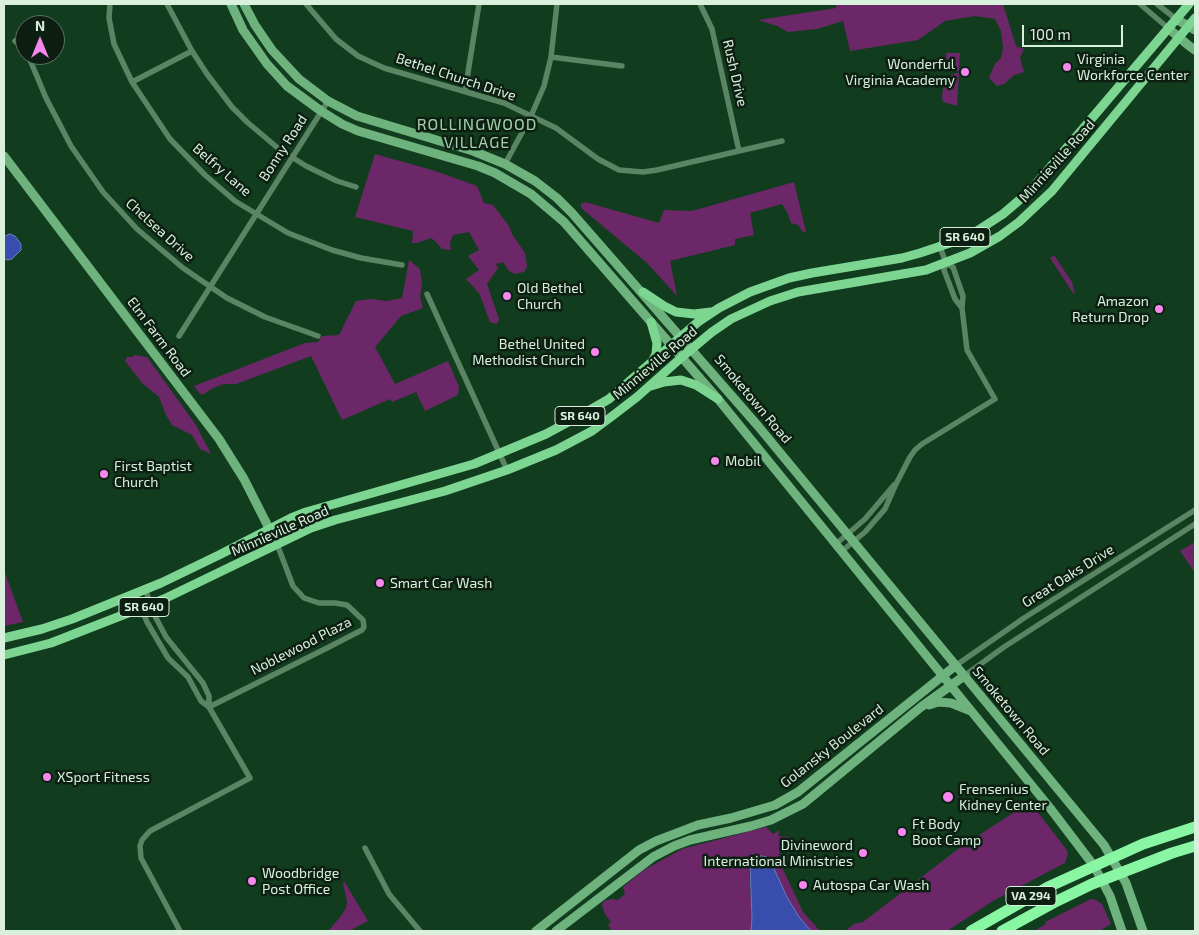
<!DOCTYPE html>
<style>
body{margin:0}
#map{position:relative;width:1199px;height:935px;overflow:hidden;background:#113d1e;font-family:"Exo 2",sans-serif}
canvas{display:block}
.frame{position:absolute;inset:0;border:5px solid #d8f0dc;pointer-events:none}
.north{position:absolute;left:15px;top:15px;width:50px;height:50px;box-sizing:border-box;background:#0d1f12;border:1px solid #5e7363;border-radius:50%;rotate:0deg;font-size:14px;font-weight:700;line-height:20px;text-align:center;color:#d8f0dc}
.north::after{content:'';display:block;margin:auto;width:18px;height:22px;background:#f688ed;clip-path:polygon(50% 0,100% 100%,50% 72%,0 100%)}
.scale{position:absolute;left:1022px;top:25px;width:101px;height:22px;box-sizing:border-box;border:2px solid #d8f0dc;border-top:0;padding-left:6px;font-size:15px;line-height:18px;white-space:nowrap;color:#d8f0dc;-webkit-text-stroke:4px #0d1f12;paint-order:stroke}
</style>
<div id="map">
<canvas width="1199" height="935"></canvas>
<div class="frame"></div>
<div class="north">N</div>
<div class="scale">100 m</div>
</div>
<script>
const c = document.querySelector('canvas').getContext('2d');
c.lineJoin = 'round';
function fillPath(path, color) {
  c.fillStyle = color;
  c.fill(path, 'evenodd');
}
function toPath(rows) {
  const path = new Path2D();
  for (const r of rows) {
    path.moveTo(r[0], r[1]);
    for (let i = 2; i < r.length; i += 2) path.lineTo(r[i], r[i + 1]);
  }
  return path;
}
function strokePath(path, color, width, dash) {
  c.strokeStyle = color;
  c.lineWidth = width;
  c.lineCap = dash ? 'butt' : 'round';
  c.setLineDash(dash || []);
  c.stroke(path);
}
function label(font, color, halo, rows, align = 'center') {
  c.font = font + ' "Exo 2",sans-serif';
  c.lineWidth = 5;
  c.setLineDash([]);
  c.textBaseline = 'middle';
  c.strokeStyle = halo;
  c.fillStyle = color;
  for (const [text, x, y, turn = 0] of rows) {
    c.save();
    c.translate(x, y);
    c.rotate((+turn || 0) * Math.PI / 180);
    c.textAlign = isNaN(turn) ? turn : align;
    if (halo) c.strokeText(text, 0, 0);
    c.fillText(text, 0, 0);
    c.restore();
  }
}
const green = toPath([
 [835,4,1003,4,1016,46,1024,49,1020,58,1024,72,1014,75,1004,84,997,86,989,78,995,64,1001,58,1003,48,1001,31,995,19,975,16,945,21,918,40,850,51,843,21,817,29,788,32,777,26,758,20,836,8],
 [946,53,960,53,959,71,947,71],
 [956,73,959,73,957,106,943,102,942,97,944,79],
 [375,154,432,170,477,186,484,203,493,205,509,226,512,234,525,253,527,267,524,272,515,274,509,271,503,262,496,264,498,268,487,284,499,319,497,324,490,322,479,293,466,279,479,270,468,256,479,250,469,232,453,235,450,243,451,250,442,249,436,242,431,238,417,243,412,243,413,231,355,217],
 [794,182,806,232,803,232,798,225,791,223,787,212,782,204,750,213,754,235,735,239,735,245,670,261,677,296,647,263,581,208,581,204,585,202,659,223,664,210,692,211],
 [1054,255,1072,282,1075,294,1073,293,1050,258],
 [409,260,420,269,422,283,420,297,423,308,401,316,375,347,395,384,448,361,459,387,458,395,425,411,416,392,392,402,390,399,342,420,311,356,236,384,224,384,213,388,204,394,200,394,194,386,305,343,318,342,322,336,339,335,356,301,370,299,387,301,402,298],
 [135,355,147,357,196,425,211,454,200,449,192,435,172,425,166,415,159,397,142,383,125,361,127,357,132,357],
 [1195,542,1195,573,1180,551],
 [4,570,23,622,4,626],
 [1030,802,1066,849,1068,853,1065,863,993,901,947,931,845,931,854,924,863,922,962,846],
 [766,827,773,834,780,830,778,836,788,837,788,839,784,841,785,844,780,850,779,856,780,863,803,912,820,931,811,931,799,917,787,897,770,860,749,869,752,918,751,931,612,931,608,925,611,922,605,914,602,905,604,901,612,899,618,900,625,894,623,887,644,870,682,849],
 [344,881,368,921,349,931,322,931,329,930,341,916,346,908,347,901,343,884],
 [1091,899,1096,900,1102,904,1111,924,1099,931,1034,931,1046,924,1045,922]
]);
const water = toPath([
 [10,234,15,236,21,244,21,250,12,259,7,260,4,259,4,236,10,234],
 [761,856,767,857,770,860,787,897,799,917,811,931,751,931,752,918,750,865,752,860,761,856]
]);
const street = toPath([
 [110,4,109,18,114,44,132,82,170,139,205,175,235,201,288,233,332,250,361,258,402,265],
 [167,4,192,51,207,74,232,107,247,122,279,149,306,166,337,181,356,187],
 [306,4,336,39,358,56,384,68,504,103,556,128,598,159,619,170,643,172,657,170,782,141],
 [700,4,712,29,739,151],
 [1140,4,1168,28],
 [1157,4,1176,19],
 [15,41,25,49],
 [28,55,46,98,71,146,103,192,137,229,183,268,227,298,265,317,318,336],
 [551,57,622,66],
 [132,82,192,51],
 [465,91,479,4],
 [505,164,531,116,544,86,551,57,557,4],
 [940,247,946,263,944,270,955,299,962,308],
 [427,294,507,470],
 [179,336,328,101],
 [836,544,865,519,894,485],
 [842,551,865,532,885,509,896,484,910,457,915,450,922,444,995,399,967,350,962,308,963,296,953,267,946,263],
 [145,589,156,618,166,637,203,683,209,696,209,707,250,778,150,831,142,840,140,846,141,858,180,931],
 [135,593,147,622,168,658,188,677,201,701,209,707],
 [955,666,1024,618,1195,510],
 [964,676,1004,647,1195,524],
 [209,707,327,648,362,630,364,627,363,620,347,605,335,603,319,603,304,598,293,586,277,544],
 [365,848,389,894,420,931]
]);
const secondary = toPath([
 [231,4,243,30,267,64,287,86,321,111,342,124,358,131,478,166,495,173,531,194,564,222,718,399,1050,808,1094,866,1110,896,1122,931],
 [244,4,255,25,272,50,299,79,328,101,357,116,473,151,505,164,535,181,557,198,572,213,758,426,1104,845,1126,883,1143,931],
 [1176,19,1195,30],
 [1168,28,1188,45,1195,50],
 [4,156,219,439,244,479,277,544],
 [929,705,938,702,951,703,971,711],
 [536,931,639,850,656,841,698,825,731,818,775,805,798,792,955,666],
 [556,931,653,857,674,846,690,840,751,826,771,820,803,804,921,707,964,676]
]);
const primary = toPath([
 [643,292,664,306,676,312,694,314,711,312],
 [651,322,657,343,656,354,653,360],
 [651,386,664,382,681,380,696,385,718,399],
 [4,638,42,629,72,619,161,583,219,555,291,518,306,512,474,464,546,434,583,414,609,399,698,322,719,308,750,292,789,278,812,273,902,258,920,253,959,240,977,231,1003,214,1030,191,1189,4],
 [4,655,51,643,164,599,311,528,335,520,445,491,507,470,556,450,592,431,611,417,637,397,682,357,712,332,731,319,770,301,798,292,926,270,970,253,1000,236,1019,222,1052,191,1195,18]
]);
const highway = toPath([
 [971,931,1048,887,1143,844,1195,827],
 [1002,931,1057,901,1092,884,1172,853,1195,846]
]);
const markers = [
 [1067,67,5,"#f688ed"],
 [965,72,5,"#f688ed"],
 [507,296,5,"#f688ed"],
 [1159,309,5,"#f688ed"],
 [595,352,5,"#f688ed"],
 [715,461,5,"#f688ed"],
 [104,474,5,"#f688ed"],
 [380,583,5,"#f688ed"],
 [47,777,5,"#f688ed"],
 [948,797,6,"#f688ed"],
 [902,832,5,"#f688ed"],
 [863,853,5,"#f688ed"],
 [252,881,5,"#f688ed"],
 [803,885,5,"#f688ed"]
];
const shields = [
 [965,237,50],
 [580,416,50],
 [144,607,50],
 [1031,896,50]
];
const shieldNames = [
 ["SR 640",965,237],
 ["SR 640",580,416],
 ["SR 640",144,607],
 ["VA 294",1031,896]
];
const poiNames = [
 ["Virginia",1077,59],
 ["Workforce Center",1077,75],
 ["Wonderful",955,64,"right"],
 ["Virginia Academy",955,80,"right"],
 ["Old Bethel",517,288],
 ["Church",517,304],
 ["Amazon",1149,301,"right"],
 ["Return Drop",1149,317,"right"],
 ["Bethel United",585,344,"right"],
 ["Methodist Church",585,360,"right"],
 ["Mobil",725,461],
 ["First Baptist",114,466],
 ["Church",114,482],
 ["Smart Car Wash",390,583],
 ["XSport Fitness",57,777],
 ["Frensenius",959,789],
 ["Kidney Center",959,805],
 ["Ft Body",912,824],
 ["Boot Camp",912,840],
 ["Divineword",853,845,"right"],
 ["International Ministries",853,861,"right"],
 ["Woodbridge",262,873],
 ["Post Office",262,889],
 ["Autospa Car Wash",813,885]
];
const streetNames = [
 ["Rush Drive",735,73,77],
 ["Bethel Church Drive",456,77,18],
 ["Bonny Road",283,148,-57],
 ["Minnieville Road",1057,161,-48],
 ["Belfry Lane",222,170,41],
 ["Chelsea Drive",160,230,42],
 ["Elm Farm Road",159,337,53],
 ["Minnieville Road",655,363,-40],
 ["Smoketown Road",753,399,50],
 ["Minnieville Road",280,531,-24],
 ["Great Oaks Drive",1068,576,-32],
 ["Noblewood Plaza",301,646,-27],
 ["Smoketown Road",1011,711,50],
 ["Golansky Boulevard",832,746,-38]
];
const quarterNames = [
 ["ROLLINGWOOD",477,125],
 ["VILLAGE",477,143]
];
fillPath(green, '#6b2767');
fillPath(water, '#394dac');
strokePath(water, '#697eba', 1);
strokePath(street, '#5b8463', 5.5);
strokePath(secondary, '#6eb27e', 9);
strokePath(primary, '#7cd691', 9);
strokePath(highway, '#89f6a3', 11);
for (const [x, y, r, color] of markers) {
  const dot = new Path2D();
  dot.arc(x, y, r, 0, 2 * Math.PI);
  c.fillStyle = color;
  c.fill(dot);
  strokePath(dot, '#0d1f12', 2);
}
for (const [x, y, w] of shields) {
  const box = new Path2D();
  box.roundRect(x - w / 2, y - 9.5, w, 19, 4);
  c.fillStyle = '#0d1f12';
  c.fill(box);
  strokePath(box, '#d8f0dc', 1);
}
label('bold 12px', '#d8f0dc', null, shieldNames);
label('14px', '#d8f0dc', '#0d1f12', poiNames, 'left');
label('14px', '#d8f0dc', '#0d1f12', streetNames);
c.letterSpacing = '1px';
label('16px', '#a3d1ac', '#0d1f12', quarterNames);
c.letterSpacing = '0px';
</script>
